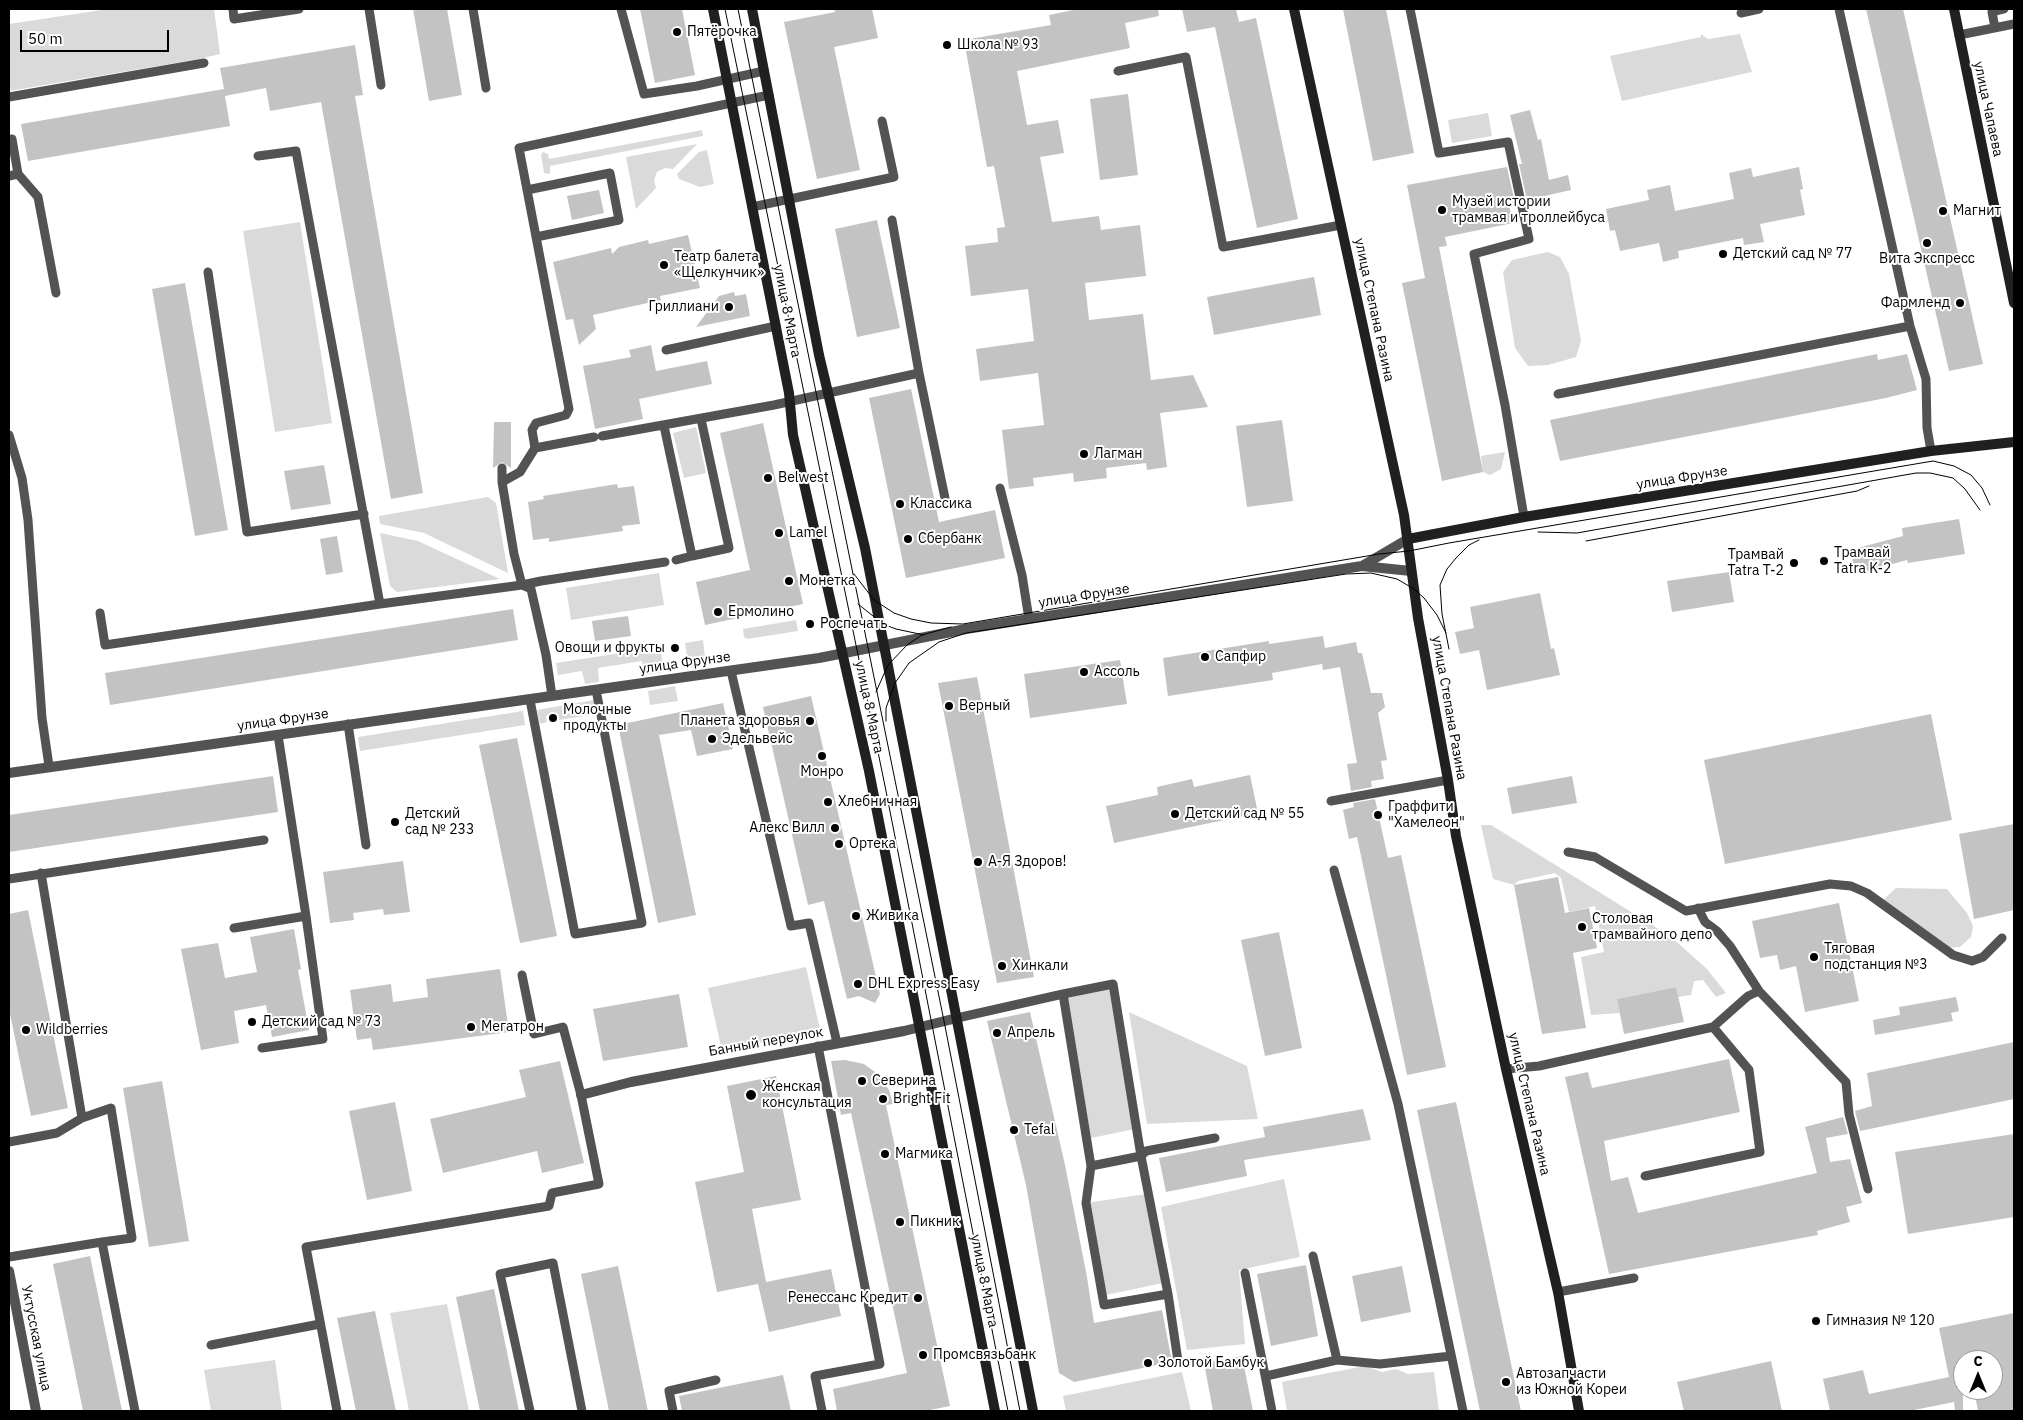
<!DOCTYPE html>
<meta charset="utf-8">
<style>
body{margin:0}
#map{position:relative;width:2023px;height:1420px;overflow:hidden;background:#fff;font-family:"IBM Plex Sans",sans-serif}
canvas{display:block}
.frame{position:absolute;inset:0;border:10px solid #000;pointer-events:none}
.north{position:absolute;left:1953px;top:1350px;width:50px;height:50px;box-sizing:border-box;background:#fff;border:1px solid #999;border-radius:50%;rotate:0deg;font-size:14px;font-weight:700;line-height:20px;text-align:center;color:#000}
.north::after{content:'';display:block;margin:auto;width:18px;height:22px;background:#000;clip-path:polygon(50% 0,100% 100%,50% 72%,0 100%)}
.scale{position:absolute;left:20px;top:30px;width:149px;height:22px;box-sizing:border-box;border:2px solid #000;border-top:0;padding-left:6px;font-size:15px;line-height:18px;white-space:nowrap;color:#000;-webkit-text-stroke:4px #fff;paint-order:stroke}
</style>
<div id="map">
<canvas width="2023" height="1420"></canvas>
<div class="frame"></div>
<div class="north">С</div>
<div class="scale">50 m</div>
</div>
<script>
const c = document.querySelector('canvas').getContext('2d');
c.lineJoin = 'round';
function fillPath(path, color) {
  c.fillStyle = color;
  c.fill(path, 'evenodd');
}
function toPath(rows) {
  const path = new Path2D();
  for (const r of rows) {
    path.moveTo(r[0], r[1]);
    for (let i = 2; i < r.length; i += 2) path.lineTo(r[i], r[i + 1]);
  }
  return path;
}
function strokePath(path, color, width, dash) {
  c.strokeStyle = color;
  c.lineWidth = width;
  c.lineCap = dash ? 'butt' : 'round';
  c.setLineDash(dash || []);
  c.stroke(path);
}
function label(font, color, halo, rows, align = 'center') {
  c.font = font + ' "IBM Plex Sans",sans-serif';
  c.lineWidth = 4;
  c.setLineDash([]);
  c.textBaseline = 'middle';
  c.strokeStyle = halo;
  c.fillStyle = color;
  for (const [text, x, y, turn = 0] of rows) {
    c.save();
    c.translate(x, y);
    c.rotate((+turn || 0) * Math.PI / 180);
    c.textAlign = isNaN(turn) ? turn : align;
    if (halo) c.strokeText(text, 0, 0);
    c.fillText(text, 0, 0);
    c.restore();
  }
}
const green = toPath([
 [108,9,214,9,220,54,199,59,9,91,9,24],
 [1701,34,1708,39,1740,34,1752,72,1622,101,1610,56,1701,37],
 [1488,113,1492,136,1452,143,1448,120],
 [702,130,703,136,550,166,550,174,544,173,541,155,543,152,548,154,549,159],
 [697,144,673,169,665,168,657,172,654,180,656,188,636,209,626,157],
 [707,150,714,184,700,187,679,179,677,174,699,152],
 [300,222,332,423,275,432,243,231],
 [1548,252,1560,257,1569,274,1581,341,1576,357,1548,365,1528,366,1515,348,1503,272,1512,260],
 [696,427,706,473,684,478,673,433],
 [1505,452,1501,469,1490,475,1483,472,1481,456],
 [488,497,496,503,508,573,424,533,380,524,379,516],
 [380,533,418,541,500,579,397,592,390,586],
 [659,573,664,605,571,620,566,588],
 [796,620,798,631,747,639,744,637,743,629],
 [703,640,706,665,689,668,685,643],
 [660,647,664,672,644,675,642,661,598,668,599,682,585,684,582,671,558,675,556,663],
 [675,686,678,701,650,705,648,691],
 [594,700,597,714,559,720,558,714,546,716,547,722,540,724,537,710],
 [523,711,525,725,360,751,358,737],
 [1481,825,1491,825,1670,936,1707,969,1726,993,1716,997,1703,980,1694,981,1691,995,1678,997,1676,987,1617,999,1620,1013,1591,1015,1581,957,1604,952,1595,906,1569,912,1561,878,1555,873,1518,881,1514,885,1493,879],
 [1896,888,1947,889,1967,913,1973,926,1971,937,1960,947,1946,948,1882,901],
 [806,967,820,1030,722,1051,708,988],
 [1111,987,1135,1129,1091,1138,1067,996],
 [1129,1012,1247,1066,1258,1119,1147,1124],
 [1284,1179,1300,1257,1239,1270,1245,1344,1187,1350,1161,1207],
 [1146,1194,1163,1283,1106,1295,1086,1203],
 [447,1304,469,1411,409,1411,390,1313],
 [275,1360,282,1411,211,1411,204,1370],
 [1365,1366,1382,1372,1396,1369,1408,1374,1434,1372,1439,1411,1287,1411,1282,1382],
 [1182,1372,1191,1411,1066,1411,1063,1396]
]);
const building = toPath([
 [413,9,447,9,462,95,429,101],
 [640,9,682,9,695,75,655,83],
 [834,9,872,9,878,38,834,47,860,170,817,179,784,22,835,12],
 [1078,9,1158,9,1159,16,1125,23,1130,48,1017,71,1027,125,1058,120,1064,153,1040,157,1052,222,1099,216,1101,230,1140,225,1146,276,1085,283,1089,320,1143,314,1151,380,1193,375,1208,407,1160,413,1167,467,1147,470,1146,463,1106,468,1107,478,1074,482,1073,473,1033,478,1034,486,1009,489,1002,430,1044,425,1038,373,980,381,976,349,1034,341,1028,289,971,296,965,246,998,242,997,228,1005,227,994,166,987,167,964,40,1051,25,1049,15],
 [1182,9,1236,9,1239,22,1256,18,1298,219,1257,228,1215,27,1187,32],
 [1343,9,1386,9,1414,153,1373,161],
 [1866,9,1903,9,1983,364,1949,371],
 [355,45,363,95,355,96,423,493,391,499,321,102,270,111,266,88,225,96,230,126,28,161,21,124,224,89,220,68],
 [1128,94,1138,175,1100,180,1090,99],
 [1530,110,1538,140,1541,139,1549,180,1568,175,1571,190,1527,200,1519,164,1522,164,1510,115],
 [1507,167,1515,203,1509,204,1513,223,1445,237,1447,246,1439,247,1483,472,1442,481,1402,283,1425,278,1407,185],
 [1799,167,1803,189,1800,190,1805,215,1760,224,1764,242,1744,245,1743,238,1678,251,1679,258,1663,262,1659,243,1620,251,1615,230,1610,231,1606,209,1649,200,1647,190,1670,185,1675,211,1734,199,1729,173,1751,168,1753,177],
 [599,190,604,213,572,220,567,196],
 [877,220,900,328,857,337,835,229],
 [688,235,700,288,660,296,661,300,593,315,596,329,579,345,573,319,566,320,553,262,611,248,612,254,619,247,648,240,649,244],
 [1314,277,1321,315,1214,335,1207,297],
 [185,283,228,530,195,536,152,289],
 [734,292,735,296,746,294,750,316,696,327,719,296],
 [651,345,656,371,707,361,712,384,639,399,643,419,595,429,583,366,631,357,629,350],
 [1877,354,1878,360,1907,354,1917,390,1886,398,1560,461,1550,420],
 [911,389,939,522,995,510,1005,558,906,578,869,398],
 [1282,420,1293,501,1247,507,1236,426],
 [494,422,511,422,511,468,502,462,493,468],
 [763,423,803,604,705,625,696,582,750,570,720,433],
 [324,465,331,504,291,510,284,471],
 [617,484,618,488,634,486,640,524,622,526,623,531,549,542,549,538,533,540,528,502,544,499,543,496],
 [1959,519,1965,554,1908,563,1907,560,1856,574,1850,550,1903,536,1902,528],
 [337,536,343,572,326,575,320,539],
 [1729,572,1734,602,1672,612,1667,581],
 [1540,593,1551,649,1554,648,1560,675,1487,690,1479,650,1460,654,1455,632,1474,628,1470,607],
 [513,609,518,640,110,705,105,673],
 [628,616,631,636,595,641,592,621],
 [1323,636,1325,648,1356,642,1358,653,1362,653,1371,693,1382,693,1385,707,1378,713,1387,760,1381,761,1384,779,1371,781,1372,787,1351,791,1347,764,1357,763,1340,667,1323,670,1322,664,1272,673,1273,680,1168,696,1163,658,1269,641,1269,644],
 [1120,660,1127,704,1030,718,1024,674],
 [977,677,1034,977,997,983,938,683],
 [811,696,880,994,875,1003,859,996,847,999,824,901,808,905,763,707],
 [723,703,733,749,697,756,691,730,659,735,696,915,658,923,618,725],
 [1931,714,1952,820,1725,864,1704,760],
 [517,738,557,936,520,943,479,745],
 [1250,775,1258,813,1114,843,1106,806,1158,795,1157,787,1192,779,1194,787],
 [273,776,278,812,9,852,9,815],
 [1572,776,1577,803,1512,814,1507,788],
 [1375,799,1388,858,1401,855,1446,1067,1407,1075,1357,837,1349,839,1343,810,1354,807,1353,803],
 [2014,824,2014,910,1974,919,1959,834],
 [403,861,410,912,384,915,383,909,353,913,354,920,330,923,323,872],
 [1558,877,1565,913,1589,908,1597,948,1573,953,1586,1028,1542,1034,1514,885],
 [1839,903,1859,1001,1805,1012,1796,966,1780,970,1777,955,1760,958,1752,921],
 [28,910,68,1108,31,1116,9,1009,9,914],
 [294,929,301,969,298,970,309,1030,272,1037,266,1005,234,1011,239,1043,201,1050,181,949,218,943,225,978,257,972,250,937],
 [1279,932,1302,1048,1265,1056,1241,940],
 [500,969,509,1032,373,1050,371,1038,357,1040,350,990,391,984,393,1002,428,997,426,979],
 [1676,987,1684,1022,1624,1034,1617,999],
 [679,994,688,1047,603,1061,593,1009],
 [1956,997,1959,1011,1951,1013,1953,1021,1875,1035,1873,1020,1900,1015,1899,1007],
 [1030,1012,1065,1165,1087,1277,1094,1323,1162,1310,1172,1362,1074,1382,1059,1373,1026,1185,987,1021],
 [2014,1042,2014,1099,1860,1131,1855,1111,1872,1106,1867,1073],
 [1729,1059,1740,1112,1604,1141,1611,1181,1628,1177,1638,1213,1817,1173,1805,1127,1843,1117,1848,1134,1826,1138,1830,1162,1850,1159,1862,1203,1846,1207,1850,1222,1817,1231,1818,1235,1609,1274,1565,1077,1588,1072,1592,1088],
 [845,1060,864,1064,878,1074,889,1090,893,1104,886,1105,950,1406,925,1411,837,1411,833,1389,907,1373,851,1113,841,1115,831,1061],
 [560,1061,584,1163,542,1173,537,1151,443,1173,430,1119,526,1097,519,1070],
 [776,1076,801,1200,752,1209,766,1282,831,1269,841,1316,769,1332,758,1284,717,1292,695,1182,744,1172,727,1086],
 [162,1081,189,1241,149,1247,123,1088],
 [395,1102,412,1191,367,1200,349,1111],
 [1456,1102,1521,1411,1480,1411,1417,1110],
 [1363,1109,1371,1140,1244,1160,1247,1176,1166,1192,1159,1158,1265,1137,1263,1127],
 [2014,1134,2014,1217,1908,1234,1895,1152],
 [90,1256,122,1411,83,1411,53,1264],
 [1306,1265,1318,1336,1271,1346,1257,1274],
 [618,1266,648,1411,609,1411,581,1274],
 [1402,1266,1411,1312,1361,1322,1352,1276],
 [494,1289,519,1411,480,1411,456,1297],
 [375,1311,396,1411,356,1411,337,1318],
 [2014,1313,2014,1411,1978,1411,1974,1390,1993,1390,1993,1360,1963,1360,1963,1410,1955,1411,1954,1402,1909,1411,1830,1411,1823,1379,1863,1370,1869,1394,1949,1377,1939,1328],
 [1242,1356,1253,1411,1213,1411,1204,1363],
 [1771,1361,1782,1411,1684,1411,1677,1382],
 [783,1375,791,1411,682,1411,679,1396]
]);
const lane = toPath([
 [233,9,234,19,299,9],
 [369,9,381,85],
 [473,9,486,88],
 [621,9,644,94,697,86,764,71],
 [1410,9,1439,153,1508,142,1529,239,1474,254,1505,405,1524,517],
 [1839,9,1910,326,1926,379,1927,428,1931,451],
 [1741,13,1759,9],
 [1995,28,1992,12,2004,9],
 [1959,35,2014,24],
 [1118,71,1186,57,1223,247,1341,225],
 [9,97,204,63],
 [258,156,296,151,380,604],
 [18,174,38,197,56,293],
 [9,176,18,174,12,139],
 [527,190,610,173,619,220,536,237],
 [752,207,894,177,882,121],
 [208,272,247,532,364,514],
 [666,350,776,326],
 [919,373,946,503],
 [1558,394,1910,326],
 [664,426,692,556,676,560],
 [9,435,22,478,28,520,42,718,49,766],
 [602,436,774,405,919,373,892,220],
 [535,448,532,430,536,423,566,415,569,409,519,148,769,95],
 [502,468,502,482],
 [1000,488,1022,575,1029,619],
 [692,556,729,548,701,419],
 [100,613,105,645,380,604,522,585,541,581,665,562],
 [731,671,791,926,809,923,837,1043],
 [552,696,546,655,531,589,522,585,514,554,502,482,520,472,535,448,594,437],
 [530,700,575,934,642,923,596,690],
 [348,724,366,845],
 [1331,801,1448,780],
 [1568,852,1595,857,1686,911,1830,884,1851,886,1867,893,1953,955,1972,961,1983,957,2002,938],
 [1334,870,1398,1104,1463,1411],
 [41,873,82,1118],
 [9,879,264,840],
 [1698,908,1705,922,1717,931,1730,946,1759,991,1846,1082,1849,1114,1868,1189],
 [234,928,306,916],
 [1063,994,1113,984,1141,1156,1168,1294,1178,1361],
 [957,1018,1063,994,1091,1166,1086,1203,1104,1305,1168,1294],
 [818,1046,880,1364,815,1376,822,1411],
 [262,1048,323,1039,306,916,278,735],
 [1506,1069,1539,1066,1713,1027,1748,996,1759,991],
 [9,1142,57,1133,82,1118,111,1108,132,1238,102,1242,135,1411],
 [1091,1166,1141,1156,1146,1151,1215,1138],
 [1645,1176,1760,1152,1749,1070,1713,1027],
 [1313,1256,1337,1360],
 [9,1257,102,1242],
 [1245,1273,1272,1411],
 [1558,1292,1634,1278],
 [211,1345,320,1324],
 [1266,1376,1337,1360,1380,1364,1451,1356],
 [337,1411,306,1247,549,1206,552,1193,599,1184,581,1095,563,1027,534,1034,522,975],
 [530,1411,500,1274,553,1263,582,1411],
 [673,1411,669,1391,716,1380]
]);
const street = toPath([
 [1362,566,1408,539],
 [9,773,819,658,966,629,1362,566,1411,571],
 [581,1095,631,1082,904,1031,957,1018],
 [9,1271,36,1411]
]);
const secondary = toPath([
 [713,9,789,393,793,435,869,771,995,1411],
 [752,9,819,355,865,548,1033,1411],
 [1294,9,1404,515,1418,618,1448,780,1456,836,1506,1069,1558,1292,1579,1411],
 [1954,9,2014,303],
 [1408,539,1524,517,1931,451,2014,442]
]);
const tram = toPath([
 [725,9,885,786,1008,1411],
 [738,9,944,1021,1020,1411],
 [1538,532,1577,533,1916,473,1930,473,1953,478,1965,489,1980,510],
 [1586,541,1857,491,1869,486],
 [854,574,874,600,894,613,911,619,931,623,963,624,1379,554,1409,551,1449,543,1933,461,1954,466,1971,475,1982,488,1990,505],
 [858,604,883,624,896,629,924,635],
 [1449,649,1442,614,1440,585,1447,569,1456,558,1469,545,1479,540],
 [876,692,888,665,907,645,922,635,951,627],
 [886,721,886,708,895,683,909,663,939,642,966,633,1346,574,1371,573,1397,579,1414,589,1424,598,1437,615,1446,633]
]);
const markers = [
 [677,32,5,"#000"],
 [947,45,5,"#000"],
 [1442,210,5,"#000"],
 [1943,211,5,"#000"],
 [1927,243,5,"#000"],
 [1723,254,5,"#000"],
 [664,265,5,"#000"],
 [1960,303,5,"#000"],
 [729,307,5,"#000"],
 [1084,454,5,"#000"],
 [768,478,5,"#000"],
 [900,504,5,"#000"],
 [779,533,5,"#000"],
 [908,539,5,"#000"],
 [1824,561,5,"#000"],
 [1794,563,5,"#000"],
 [789,581,5,"#000"],
 [718,612,5,"#000"],
 [810,624,5,"#000"],
 [675,648,5,"#000"],
 [1205,657,5,"#000"],
 [1084,672,5,"#000"],
 [949,706,5,"#000"],
 [553,718,5,"#000"],
 [810,721,5,"#000"],
 [712,739,5,"#000"],
 [822,756,5,"#000"],
 [828,802,5,"#000"],
 [1175,814,5,"#000"],
 [1378,815,5,"#000"],
 [395,822,5,"#000"],
 [835,828,5,"#000"],
 [839,844,5,"#000"],
 [978,862,5,"#000"],
 [856,916,5,"#000"],
 [1582,927,5,"#000"],
 [1814,957,5,"#000"],
 [1002,966,5,"#000"],
 [858,984,5,"#000"],
 [252,1022,5,"#000"],
 [471,1027,5,"#000"],
 [26,1030,5,"#000"],
 [997,1033,5,"#000"],
 [862,1081,5,"#000"],
 [751,1095,6,"#000"],
 [883,1099,5,"#000"],
 [1014,1130,5,"#000"],
 [885,1154,5,"#000"],
 [900,1222,5,"#000"],
 [918,1298,5,"#000"],
 [1816,1321,5,"#000"],
 [923,1355,5,"#000"],
 [1148,1363,5,"#000"],
 [1506,1382,5,"#000"]
];
const poiNames = [
 ["Пятёрочка",687,32],
 ["Школа № 93",957,45],
 ["Музей истории",1452,202],
 ["трамвая и троллейбуса",1452,218],
 ["Магнит",1953,211],
 ["Детский сад № 77",1733,254],
 ["Театр балета",674,257],
 ["«Щелкунчик»",674,273],
 ["Вита Экспресс",1927,259,"center"],
 ["Фармленд",1950,303,"right"],
 ["Гриллиани",719,307,"right"],
 ["Лагман",1094,454],
 ["Belwest",778,478],
 ["Классика",910,504],
 ["Lamel",789,533],
 ["Сбербанк",918,539],
 ["Трамвай",1834,553],
 ["Tatra K-2",1834,569],
 ["Трамвай",1784,555,"right"],
 ["Tatra T-2",1784,571,"right"],
 ["Монетка",799,581],
 ["Ермолино",728,612],
 ["Роспечать",820,624],
 ["Овощи и фрукты",665,648,"right"],
 ["Сапфир",1215,657],
 ["Ассоль",1094,672],
 ["Верный",959,706],
 ["Молочные",563,710],
 ["продукты",563,726],
 ["Планета здоровья",800,721,"right"],
 ["Эдельвейс",722,739],
 ["Монро",822,772,"center"],
 ["Хлебничная",838,802],
 ["Граффити",1388,807],
 ["\"Хамелеон\"",1388,823],
 ["Детский",405,814],
 ["сад № 233",405,830],
 ["Детский сад № 55",1185,814],
 ["Алекс Вилл",825,828,"right"],
 ["Ортека",849,844],
 ["А-Я Здоров!",988,862],
 ["Живика",866,916],
 ["Столовая",1592,919],
 ["трамвайного депо",1592,935],
 ["Тяговая",1824,949],
 ["подстанция №3",1824,965],
 ["Хинкали",1012,966],
 ["DHL Express Easy",868,984],
 ["Детский сад № 73",262,1022],
 ["Мегатрон",481,1027],
 ["Wildberries",36,1030],
 ["Апрель",1007,1033],
 ["Северина",872,1081],
 ["Женская",762,1087],
 ["консультация",762,1103],
 ["Bright Fit",893,1099],
 ["Tefal",1024,1130],
 ["Магмика",895,1154],
 ["Пикник",910,1222],
 ["Ренессанс Кредит",908,1298,"right"],
 ["Гимназия № 120",1826,1321],
 ["Промсвязьбанк",933,1355],
 ["Золотой Бамбук",1158,1363],
 ["Автозапчасти",1516,1374],
 ["из Южной Кореи",1516,1390]
];
const streetNames = [
 ["улица Чапаева",1988,109,78],
 ["улица Степана Разина",1374,310,78],
 ["улица 8 Марта",787,311,79],
 ["улица Фрунзе",1682,478,-9],
 ["улица Фрунзе",1084,596,-9],
 ["улица Фрунзе",685,663,-8],
 ["улица 8 Марта",869,707,78],
 ["улица Степана Разина",1449,708,80],
 ["улица Фрунзе",283,720,-8],
 ["Банный переулок",766,1042,-10],
 ["улица Степана Разина",1529,1104,77],
 ["улица 8 Марта",984,1281,79],
 ["Уктусская улица",36,1338,79]
];
fillPath(green, '#dadada');
fillPath(building, '#c3c3c3');
strokePath(lane, '#535353', 9);
strokePath(street, '#535353', 10);
strokePath(secondary, '#202020', 10);
strokePath(tram, '#000', 1);
for (const [x, y, r, color] of markers) {
  const dot = new Path2D();
  dot.arc(x, y, r, 0, 2 * Math.PI);
  c.fillStyle = color;
  c.fill(dot);
  strokePath(dot, '#fff', 2);
}
label('14px', '#000', '#fff', poiNames, 'left');
label('14px', '#000', '#fff', streetNames);
</script>
